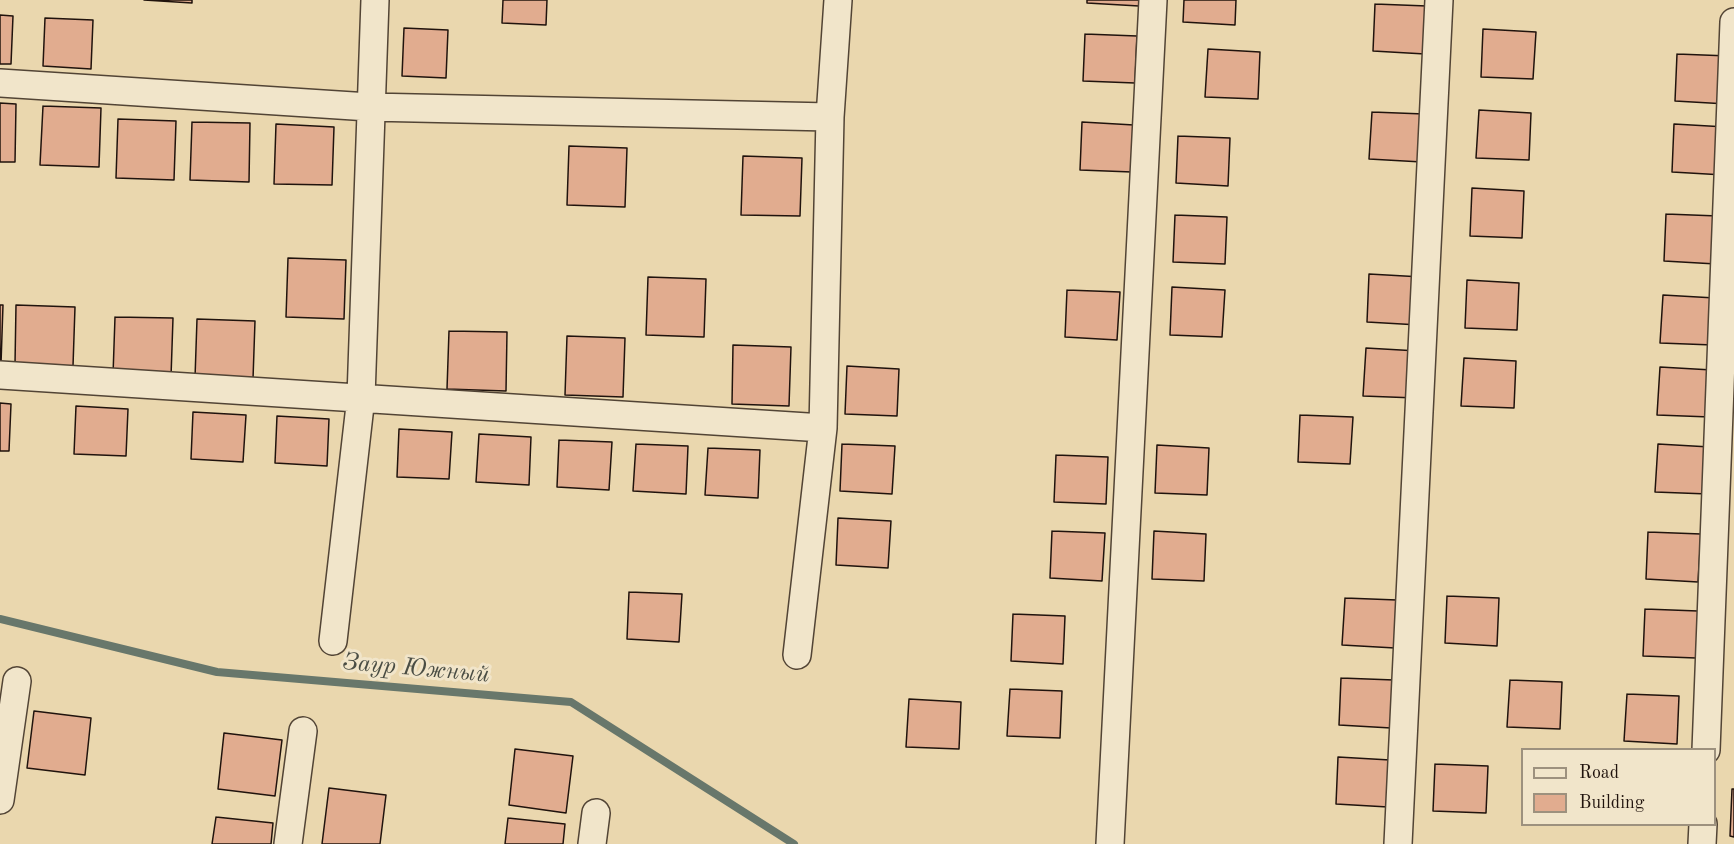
<!DOCTYPE html>
<meta charset="utf-8">
<style>
body{margin:0}
#map{position:relative;width:1734px;height:844px;overflow:hidden;background:#ead7ae;font-family:"Old Standard TT",serif}
canvas{display:block}
.legend{position:absolute;left:1521px;top:748px;width:195px;height:78px;box-sizing:border-box;background:#f1e5ca;border:2px solid #9d917e;margin:0;padding:8px 10px;list-style:none;font-size:18px;color:#20130d}
.legend li{display:flex;align-items:center;gap:12px;height:30px}
.legend b{width:30px;border:2px solid #9d917e}
</style>
<div id="map">
<canvas width="1734" height="844"></canvas>
<ul class="legend">
<li><b style="height:8px;background:#f1e5ca"></b>Road</li>
<li><b style="height:16px;background:#e1ac8f"></b>Building</li>
</ul>
</div>
<script>
const c = document.querySelector('canvas').getContext('2d');
c.lineJoin = 'round';
function toPath(rows) {
  const path = new Path2D();
  for (const r of rows) {
    path.moveTo(r[0], r[1]);
    for (let i = 2; i < r.length; i += 2) path.lineTo(r[i], r[i + 1]);
  }
  return path;
}
function strokePath(path, color, width, dash) {
  c.strokeStyle = color;
  c.lineWidth = width;
  c.lineCap = dash ? 'butt' : 'round';
  c.setLineDash(dash || []);
  c.stroke(path);
}
function fillPath(path, color) {
  c.fillStyle = color;
  c.fill(path, 'evenodd');
}
function label(font, color, halo, rows, align = 'center') {
  c.font = font + ' "Old Standard TT",serif';
  c.lineWidth = 6;
  c.setLineDash([]);
  c.textBaseline = 'middle';
  c.strokeStyle = halo;
  c.fillStyle = color;
  for (const [text, x, y, turn = 0] of rows) {
    c.save();
    c.translate(x, y);
    c.rotate((+turn || 0) * Math.PI / 180);
    c.textAlign = isNaN(turn) ? turn : align;
    if (halo) c.strokeText(text, 0, 0);
    c.fillText(text, 0, 0);
    c.restore();
  }
}
const stream = toPath([
 [0,619,217,672,571,702,794,844]
]);
const building = toPath([
 [144,0,192,0,192,3,144,0],
 [503,0,547,0,546,25,502,23,503,0],
 [1087,0,1139,0,1139,6,1087,3,1087,0],
 [1184,0,1236,0,1235,25,1183,22,1184,0],
 [1375,4,1427,6,1425,54,1373,51,1375,4],
 [0,15,13,16,11,64,0,64,0,15],
 [45,18,93,20,91,69,43,66,45,18],
 [404,28,448,30,446,78,402,76,404,28],
 [1483,29,1536,32,1533,79,1481,77,1483,29],
 [1085,34,1137,36,1135,83,1083,81,1085,34],
 [1208,49,1260,52,1258,99,1205,97,1208,49],
 [1677,54,1729,56,1727,104,1675,101,1677,54],
 [0,103,16,104,15,162,0,162,0,103],
 [43,106,101,108,99,167,40,165,43,106],
 [1479,110,1531,113,1529,160,1476,158,1479,110],
 [1372,112,1424,114,1422,162,1369,159,1372,112],
 [118,119,176,121,174,180,116,178,118,119],
 [192,122,250,123,249,182,190,180,192,122],
 [1082,122,1134,125,1132,172,1080,170,1082,122],
 [276,124,334,127,332,185,274,184,276,124],
 [1674,124,1726,127,1724,175,1672,172,1674,124],
 [1178,136,1230,138,1228,186,1176,183,1178,136],
 [569,146,627,148,625,207,567,205,569,146],
 [743,156,802,158,800,216,741,215,743,156],
 [1472,188,1524,191,1522,238,1470,236,1472,188],
 [1666,214,1718,216,1716,264,1664,261,1666,214],
 [1175,215,1227,217,1225,264,1173,262,1175,215],
 [288,258,346,260,344,319,286,317,288,258],
 [1369,274,1422,277,1419,325,1367,322,1369,274],
 [648,277,706,279,704,337,646,335,648,277],
 [1467,280,1519,283,1517,330,1465,328,1467,280],
 [1172,287,1225,290,1222,337,1170,335,1172,287],
 [1067,290,1120,292,1117,340,1065,337,1067,290],
 [1663,295,1715,298,1713,345,1660,343,1663,295],
 [0,305,3,305,1,364,0,364,0,305],
 [16,305,75,307,73,366,15,364,16,305],
 [115,317,173,318,171,377,113,375,115,317],
 [197,319,255,321,253,379,195,378,197,319],
 [449,331,507,332,506,391,447,389,449,331],
 [567,336,625,338,623,397,565,395,567,336],
 [733,345,791,347,789,406,732,404,733,345],
 [1366,348,1418,351,1416,398,1363,396,1366,348],
 [1464,358,1516,361,1514,408,1461,406,1464,358],
 [847,366,899,369,897,416,845,414,847,366],
 [1660,367,1712,370,1710,417,1657,415,1660,367],
 [0,403,11,404,9,451,0,451,0,403],
 [76,406,128,409,126,456,74,454,76,406],
 [193,412,246,415,243,462,191,459,193,412],
 [1300,415,1353,417,1350,464,1298,462,1300,415],
 [277,416,329,419,327,466,275,463,277,416],
 [399,429,452,432,449,479,397,477,399,429],
 [479,434,531,437,529,485,476,482,479,434],
 [559,440,612,442,609,490,557,487,559,440],
 [636,444,688,446,686,494,633,491,636,444],
 [842,444,895,446,892,494,840,491,842,444],
 [1658,444,1710,447,1708,494,1655,492,1658,444],
 [1157,445,1209,448,1207,495,1155,493,1157,445],
 [708,448,760,450,758,498,705,495,708,448],
 [1056,455,1108,457,1106,504,1054,502,1056,455],
 [838,518,891,521,888,568,836,565,838,518],
 [1052,531,1105,533,1102,581,1050,578,1052,531],
 [1154,531,1206,534,1204,581,1152,579,1154,531],
 [1648,532,1701,534,1698,582,1646,579,1648,532],
 [629,592,682,594,679,642,627,639,629,592],
 [1447,596,1499,598,1497,646,1445,643,1447,596],
 [1345,598,1397,600,1395,648,1342,645,1345,598],
 [1645,609,1698,611,1696,658,1643,656,1645,609],
 [1013,614,1065,616,1063,664,1011,661,1013,614],
 [1341,678,1394,680,1391,728,1339,725,1341,678],
 [1510,680,1562,682,1560,729,1507,727,1510,680],
 [1010,689,1062,691,1060,738,1007,736,1010,689],
 [1627,694,1679,696,1677,744,1624,741,1627,694],
 [909,699,961,702,959,749,906,747,909,699],
 [34,711,91,718,85,775,27,768,34,711],
 [224,733,282,740,275,796,218,789,224,733],
 [515,749,573,756,566,813,509,805,515,749],
 [1338,757,1390,760,1388,807,1336,804,1338,757],
 [1435,764,1488,766,1486,813,1433,811,1435,764],
 [329,788,386,795,380,844,322,844,329,788],
 [1732,789,1734,789,1734,837,1730,836,1732,789],
 [216,817,273,823,271,844,212,844,216,817],
 [508,818,565,824,563,844,505,844,508,818]
]);
const minor = toPath([
 [0,83,369,107,830,117],
 [0,375,823,428],
 [333,641,361,397,375,0],
 [797,655,823,428,830,117,838,0],
 [1706,750,1734,22],
 [0,800,17,681],
 [288,844,303,731],
 [592,844,596,813],
 [1110,844,1153,0],
 [1398,844,1439,0],
 [1702,844,1703,824]
]);
const waterNames = [
 ["Заур Южный",416,669,5]
];
strokePath(stream, '#68776b', 8);
fillPath(building, '#e1ac8f');
strokePath(building, '#20130d', 1.5);
strokePath(minor, '#524435', 30);
strokePath(minor, '#f1e5ca', 27);
label('italic 24px', '#4a4d44', '#f1e5ca', waterNames);
</script>
